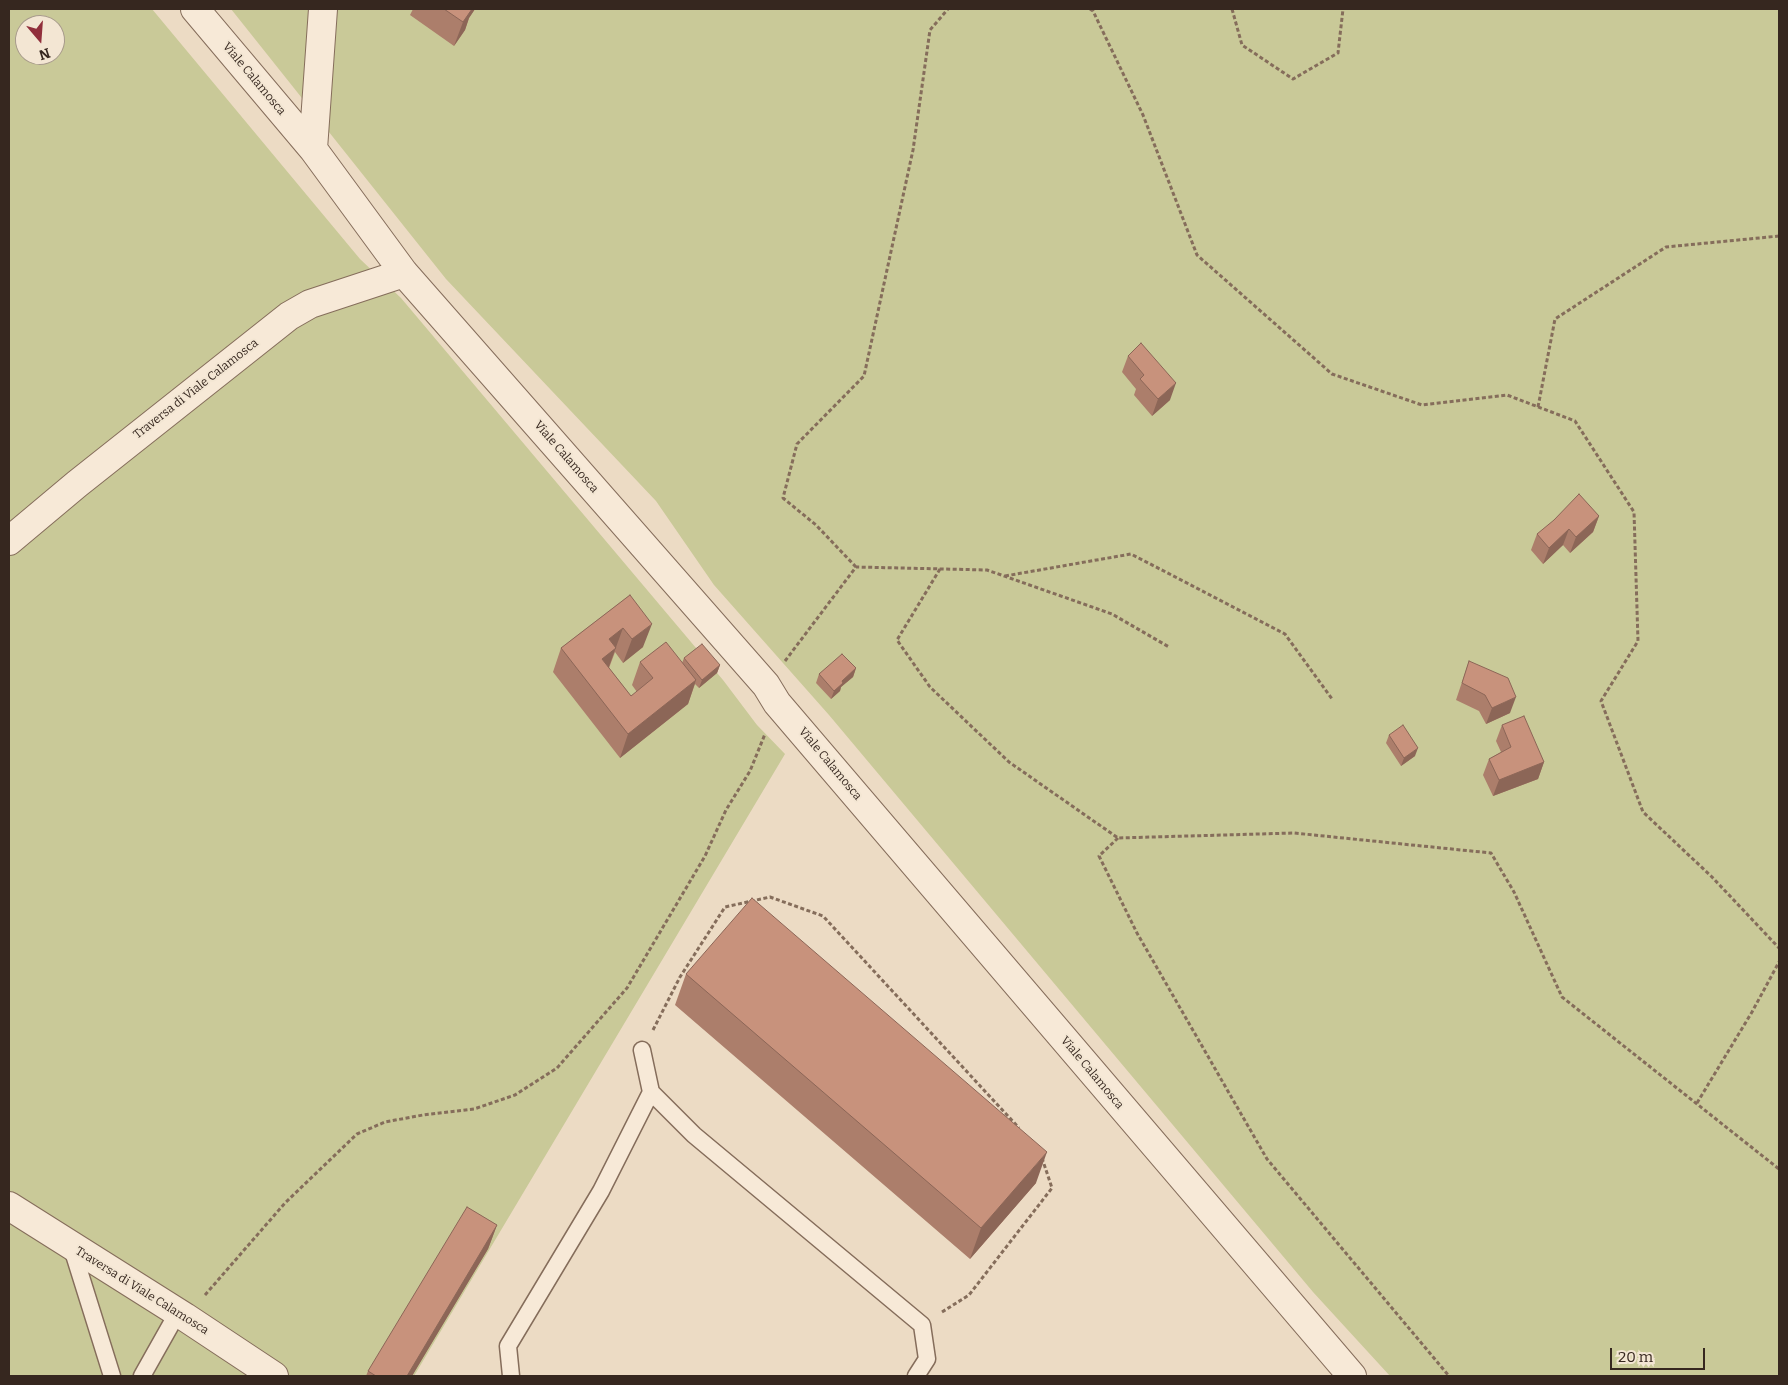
<!DOCTYPE html>
<style>
body{margin:0}
#map{position:relative;width:1788px;height:1385px;overflow:hidden;background:#ecdbc4;font-family:Bitter,serif}
canvas{display:block}
.frame{position:absolute;inset:0;border:10px solid #36271f;pointer-events:none}
.north{position:absolute;left:15px;top:15px;width:50px;height:50px;box-sizing:border-box;background:#f3e6d3;border:1px solid #a79a8b;border-radius:50%;rotate:162deg;font-size:14px;font-weight:700;line-height:20px;text-align:center;color:#36271f}
.north::after{content:'';display:block;margin:auto;width:18px;height:22px;background:#912f3b;clip-path:polygon(50% 0,100% 100%,50% 72%,0 100%)}
.scale{position:absolute;left:1610px;top:1348px;width:95px;height:22px;box-sizing:border-box;border:2px solid #36271f;border-top:0;padding-left:6px;font-size:15px;line-height:18px;white-space:nowrap;color:#36271f;-webkit-text-stroke:4px #f3e6d3;paint-order:stroke}
</style>
<div id="map">
<canvas width="1788" height="1385"></canvas>
<div class="frame"></div>
<div class="north">N</div>
<div class="scale">20 m</div>
</div>
<script>
const c = document.querySelector('canvas').getContext('2d');
c.lineJoin = 'round';
function fillPath(path, color) {
  c.fillStyle = color;
  c.fill(path, 'evenodd');
}
function toPath(rows) {
  const path = new Path2D();
  for (const r of rows) {
    path.moveTo(r[0], r[1]);
    for (let i = 2; i < r.length; i += 2) path.lineTo(r[i], r[i + 1]);
  }
  return path;
}
function strokePath(path, color, width, dash) {
  c.strokeStyle = color;
  c.lineWidth = width;
  c.lineCap = dash ? 'butt' : 'round';
  c.setLineDash(dash || []);
  c.stroke(path);
}
function label(font, color, halo, rows, align = 'center') {
  c.font = font + ' Bitter,serif';
  c.lineWidth = 4;
  c.setLineDash([]);
  c.textBaseline = 'middle';
  c.strokeStyle = halo;
  c.fillStyle = color;
  for (const [text, x, y, turn = 0] of rows) {
    c.save();
    c.translate(x, y);
    c.rotate((+turn || 0) * Math.PI / 180);
    c.textAlign = isNaN(turn) ? turn : align;
    if (halo) c.strokeText(text, 0, 0);
    c.fillText(text, 0, 0);
    c.restore();
  }
}
const green = toPath([
 [9,9,152,9,360,259,401,298,723,680,757,725,785,754,414,1376,9,1376],
 [25,25,55,25,55,55,25,55],
 [231,9,1779,9,1779,1376,1390,1376,1313,1292,829,715,714,585,656,501,446,279]
]);
const path = toPath([
 [1090,9,1093,11,1143,115,1197,255,1332,374,1422,405,1507,395,1575,421,1634,512,1638,641,1601,701,1643,812,1712,877,1779,948],
 [1232,9,1242,45,1293,79,1338,53,1343,9],
 [1538,407,1555,319,1666,247,1779,236],
 [856,567,816,525,783,498,797,444,864,376,913,150,930,30,948,9],
 [940,569,897,640,930,687,1009,762,1118,838,1294,833,1491,853,1514,892,1562,997,1779,1169],
 [1005,576,1131,554,1285,634,1332,699],
 [785,661,856,567,987,570,1112,614,1169,647],
 [1118,838,1099,856,1137,933,1267,1159,1449,1376],
 [653,1030,680,977,725,907,770,897,823,916,1019,1128],
 [1697,1103,1752,1012,1779,962],
 [205,1295,285,1203,357,1134,385,1122,423,1115,474,1109,515,1095,557,1068,627,988,705,856,726,810,750,771,765,734],
 [942,1312,969,1295,1052,1188,1042,1158]
]);
const lane = toPath([
 [642,1050,651,1092,694,1135,922,1325,927,1359,916,1376],
 [71,1245,112,1376],
 [142,1376,178,1312],
 [511,1376,508,1346,601,1191,651,1092]
]);
const street = toPath([
 [195,9,313,149,404,273,766,685,777,703,1352,1376],
 [313,149,323,9],
 [9,541,77,484,289,316,310,304,404,273],
 [9,1206,185,1317,274,1376]
]);
const wall = toPath([
 [413,9,475,9,469,18,465,30,454,46,410,15],
 [1128,356,1170,400,1152,416,1134,395,1136,389,1122,372],
 [1599,516,1593,532,1570,553,1563,545,1543,564,1531,550,1537,534],
 [630,595,643,647,623,663,615,652,609,668,631,696,637,692,632,685,640,662,682,663,684,658,720,665,717,673,699,688,695,684,688,704,620,758,553,672,561,648],
 [1469,661,1510,713,1486,724,1479,711,1456,700],
 [856,668,853,677,841,687,840,691,831,699,816,683,819,674],
 [1502,725,1544,762,1538,779,1493,796,1483,775,1489,759,1501,752,1496,741],
 [1389,735,1415,756,1401,766,1386,743],
 [686,974,1036,1183,970,1259,675,1005],
 [497,1225,488,1249,412,1376,366,1376,368,1371]
]);
const shadedWall = toPath([
 [469,9,475,9,469,18,465,30,454,46,463,22],
 [1176,383,1170,400,1152,416,1158,399],
 [1599,516,1593,532,1570,553,1576,537],
 [1569,529,1563,545,1543,564,1549,548],
 [652,624,643,647,623,663,632,639],
 [623,628,607,672,593,682,609,639],
 [720,665,717,673,699,688,702,680],
 [856,668,853,677,841,687,840,691,831,699,834,691,842,681],
 [696,680,688,704,620,758,628,734],
 [1516,697,1510,713,1486,724,1492,708],
 [1418,748,1415,756,1401,766,1404,758],
 [1544,762,1538,779,1493,796,1499,780],
 [1047,1152,1036,1183,970,1259,981,1228],
 [497,1225,488,1249,412,1376,407,1376]
]);
const building = toPath([
 [444,9,472,9,463,22,444,9],
 [1141,343,1176,383,1158,399,1140,379,1144,375,1128,356,1141,343],
 [1579,494,1599,516,1576,537,1569,529,1549,548,1537,534,1554,520,1579,494],
 [630,595,652,624,632,639,623,628,609,639,616,648,602,659,631,696,653,678,640,662,666,642,696,680,628,734,561,648,630,595],
 [702,644,720,665,702,680,684,658,702,644],
 [842,654,856,668,842,681,843,683,834,691,819,674,842,654],
 [1469,661,1508,678,1516,697,1492,708,1485,695,1462,683,1469,661],
 [1524,716,1544,762,1499,780,1489,759,1511,747,1502,725,1524,716],
 [1403,725,1418,748,1404,758,1389,735,1403,725],
 [752,898,1047,1152,981,1228,686,974,752,898],
 [467,1207,497,1225,407,1376,376,1376,368,1371,467,1207]
]);
const streetNames = [
 ["Viale Calamosca",254,79,50],
 ["Traversa di Viale Calamosca",196,389,-38],
 ["Viale Calamosca",566,457,49],
 ["Viale Calamosca",830,764,50],
 ["Viale Calamosca",1092,1073,50],
 ["Traversa di Viale Calamosca",142,1291,32]
];
fillPath(green, '#c9c998');
strokePath(lane, '#856d5b', 19);
strokePath(street, '#856d5b', 30);
strokePath(path, '#856d5b', 3, [4, 2.5]);
strokePath(lane, '#f7e9d7', 16);
strokePath(street, '#f7e9d7', 28);
fillPath(wall, '#ac7e6b');
fillPath(shadedWall, '#8c6657');
fillPath(building, '#c8927c');
strokePath(building, '#8c6657', 1);
label('12px', '#36271f', '#f3e6d3', streetNames);
</script>
